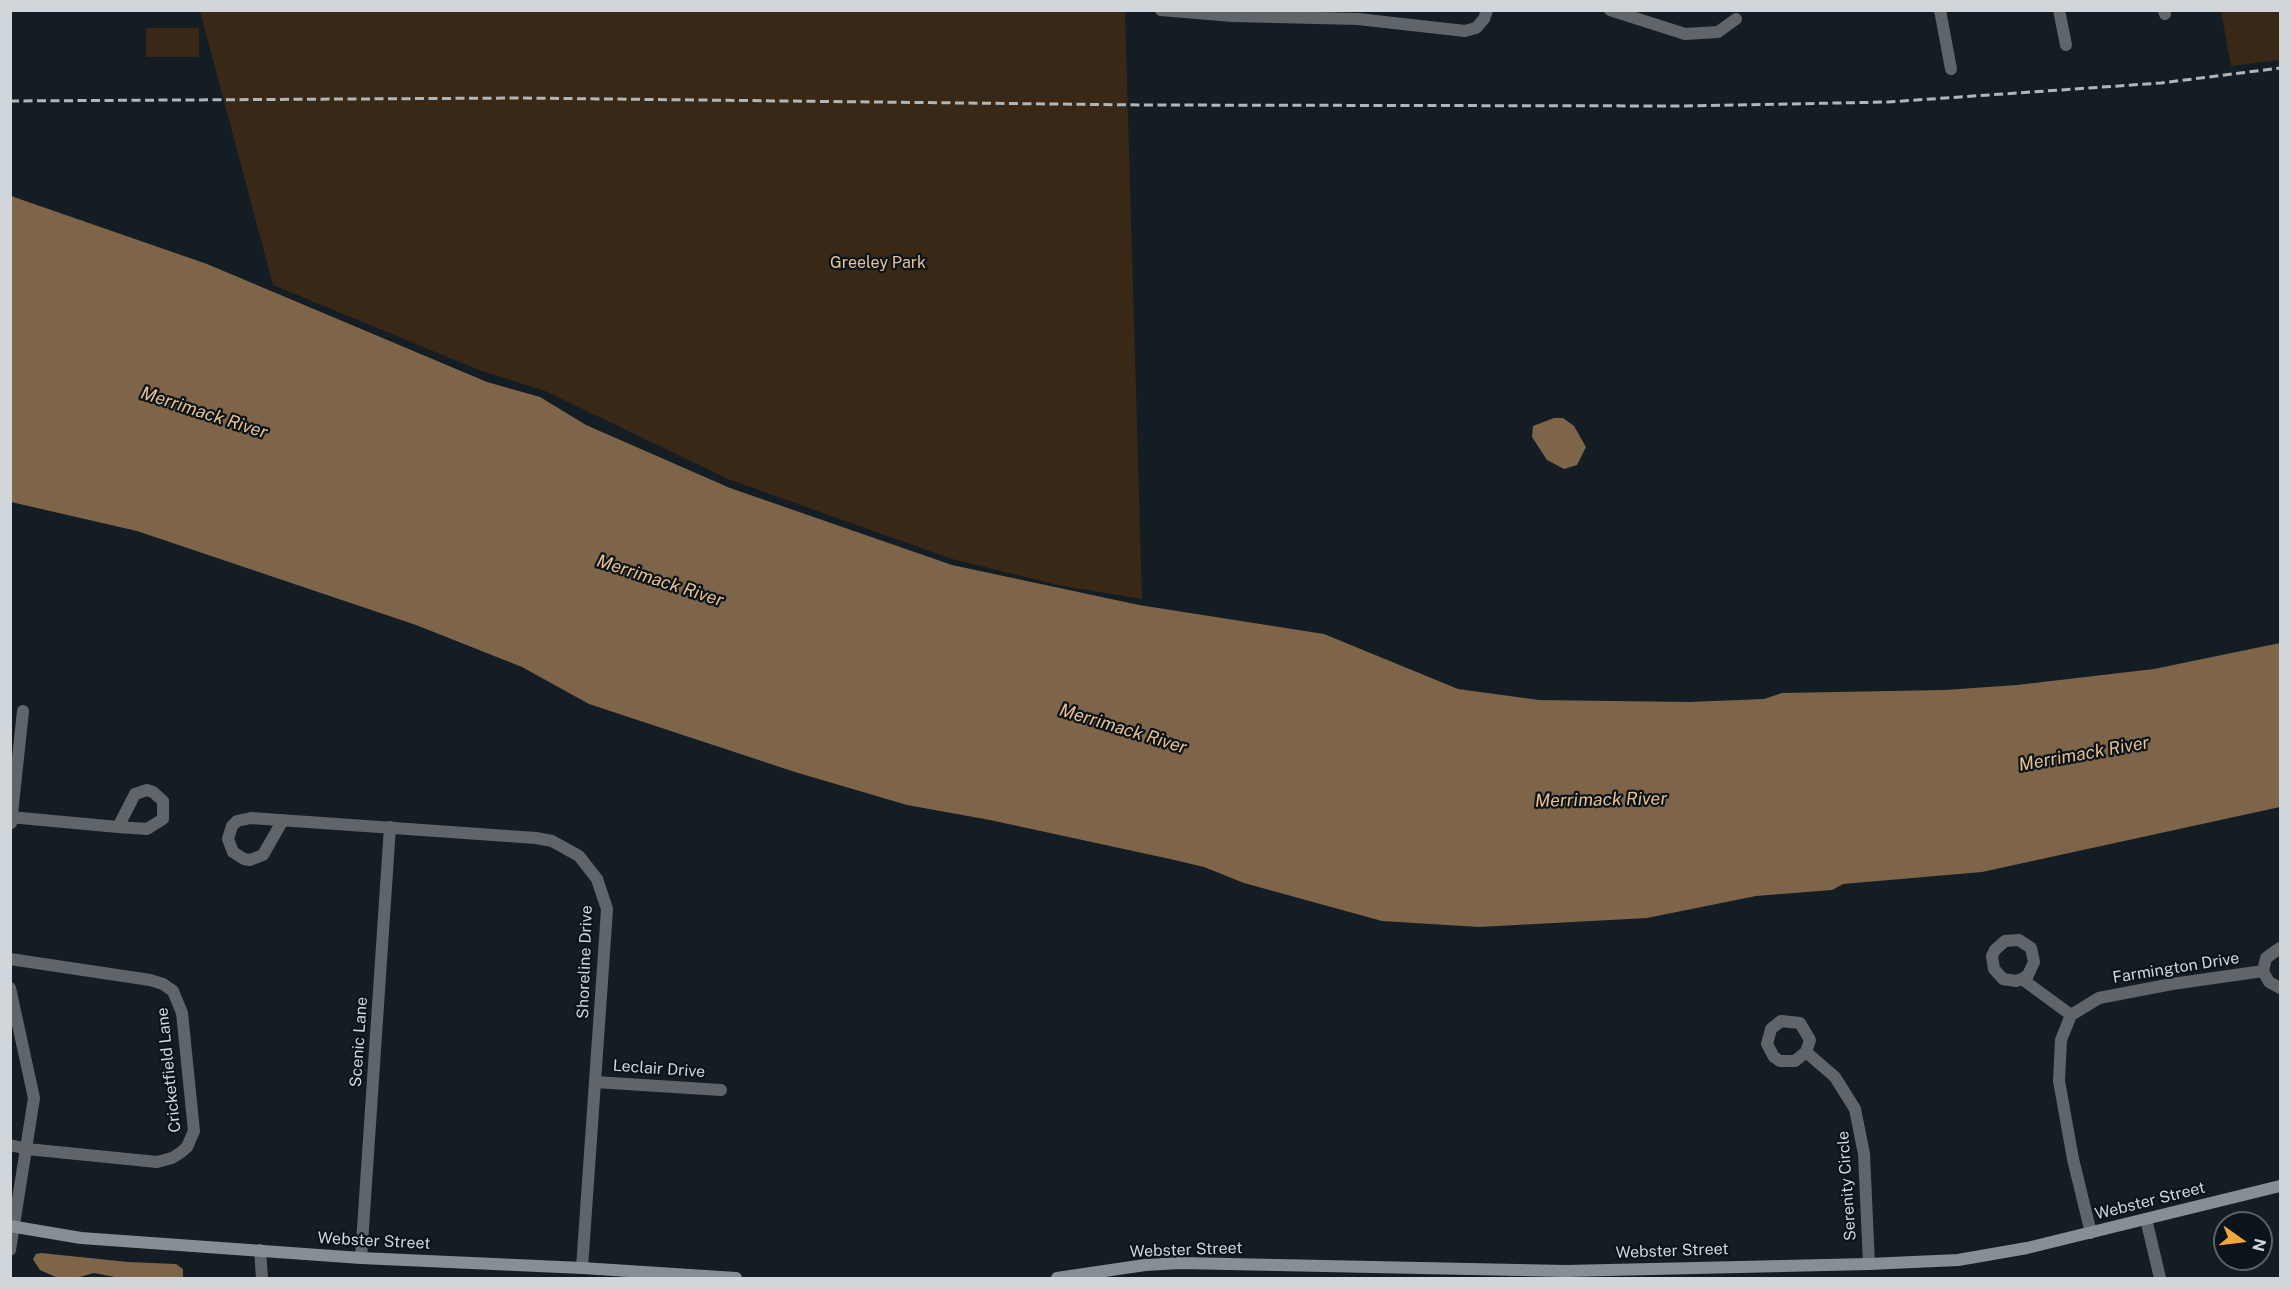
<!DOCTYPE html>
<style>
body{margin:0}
#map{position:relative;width:2291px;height:1289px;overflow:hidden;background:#141d24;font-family:"Public Sans",sans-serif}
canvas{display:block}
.frame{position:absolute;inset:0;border:12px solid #d0d6da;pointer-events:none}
.north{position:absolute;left:2213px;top:1211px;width:60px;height:60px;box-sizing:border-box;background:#0b141a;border:2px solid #5a6267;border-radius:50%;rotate:104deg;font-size:16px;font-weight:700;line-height:24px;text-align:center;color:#d0d6da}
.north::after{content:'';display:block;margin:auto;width:21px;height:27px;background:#f1a63f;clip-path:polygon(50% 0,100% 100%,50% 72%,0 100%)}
</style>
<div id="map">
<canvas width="2291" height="1289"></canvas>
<div class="frame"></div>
<div class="north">N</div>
</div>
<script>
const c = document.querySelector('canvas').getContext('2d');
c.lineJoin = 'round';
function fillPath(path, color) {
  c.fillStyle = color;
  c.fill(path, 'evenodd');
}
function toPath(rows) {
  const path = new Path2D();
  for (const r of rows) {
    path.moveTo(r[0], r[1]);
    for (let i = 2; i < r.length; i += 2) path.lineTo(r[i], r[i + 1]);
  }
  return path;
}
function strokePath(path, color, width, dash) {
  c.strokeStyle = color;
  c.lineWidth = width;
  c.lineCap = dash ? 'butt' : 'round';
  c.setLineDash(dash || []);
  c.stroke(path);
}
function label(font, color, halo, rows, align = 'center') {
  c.font = font + ' "Public Sans",sans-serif';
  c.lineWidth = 4.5;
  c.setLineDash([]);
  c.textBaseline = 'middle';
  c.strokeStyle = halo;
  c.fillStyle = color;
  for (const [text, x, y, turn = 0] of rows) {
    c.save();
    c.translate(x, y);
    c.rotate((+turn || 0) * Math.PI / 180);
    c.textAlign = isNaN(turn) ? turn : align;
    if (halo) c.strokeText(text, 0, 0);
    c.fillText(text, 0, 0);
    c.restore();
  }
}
const green = toPath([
 [1113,11,1125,12,1142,599,1058,585,952,559,728,479,545,391,479,370,273,285,200,11],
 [2221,11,2280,11,2280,60,2231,66],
 [146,28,199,28,199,57,146,57]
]);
const water = toPath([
 [11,196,207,264,487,382,540,397,586,425,730,488,952,565,1139,605,1324,634,1458,689,1539,700,1689,702,1764,699,1782,693,1945,690,2017,685,2154,669,2280,643,2280,807,1982,872,1843,884,1832,890,1756,896,1647,918,1479,927,1382,921,1244,883,1204,867,1170,859,990,820,907,805,795,772,589,704,522,667,416,625,137,531,11,502],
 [1554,418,1563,418,1574,426,1586,447,1577,465,1564,469,1547,460,1532,437,1533,426],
 [41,1253,128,1262,176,1264,183,1269,183,1278,120,1278,94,1273,76,1278,58,1278,40,1270,36,1264,33,1259,36,1254]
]);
const street = toPath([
 [1161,10,1233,16,1358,19,1465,31,1476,28,1484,19,1487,10],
 [1610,10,1685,34,1718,32,1736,19],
 [1940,10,1951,69],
 [2059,10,2066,45],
 [2164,10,2165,14],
 [10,817,118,827,147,829,163,819,163,801,153,792,147,790,135,794,118,827],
 [283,820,263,855,250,860,244,859,233,852,228,839,232,826,237,821,251,818,536,838,552,841,579,856,597,879,607,909,606,924,582,1268],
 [11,823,23,711],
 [2280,948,2266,958,2263,971,2269,982,2280,988],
 [10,959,150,980,163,984,173,991,182,1013,194,1131,187,1147,180,1153,172,1158,157,1162,27,1149,10,1145],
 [2022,979,2016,981,2003,979,1994,969,1992,956,1995,950,2005,941,2019,940,2031,948,2034,962,2028,975,2022,979,2071,1015],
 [10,988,34,1098,10,1250],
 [1806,1052,1795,1061,1780,1061,1774,1057,1767,1044,1771,1029,1781,1021,1800,1023,1810,1040,1806,1052,1835,1077,1855,1109,1864,1154,1869,1264],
 [595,1082,721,1090],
 [2146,1219,2160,1278],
 [2091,1233,2073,1159,2059,1081,2061,1040,2071,1015,2099,998,2172,984,2263,971],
 [260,1250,262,1278],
 [361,1258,390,827]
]);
const secondary = toPath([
 [10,1226,81,1238,361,1258,582,1268,736,1278],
 [1057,1278,1145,1265,1180,1263,1566,1271,1869,1264,1958,1260,2027,1248,2280,1186]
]);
const rail = toPath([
 [10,101,519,98,1142,105,1685,106,1888,102,2161,83,2280,68]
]);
const parkNames = [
 ["Greeley Park",878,263]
];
const streetNames = [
 ["Shoreline Drive",585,962,-88],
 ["Farmington Drive",2176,968,-9],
 ["Scenic Lane",359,1042,-86],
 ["Leclair Drive",659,1069,4],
 ["Cricketfield Lane",169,1070,-96],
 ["Serenity Circle",1847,1186,-94],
 ["Webster Street",2150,1201,-14],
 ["Webster Street",374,1241,3],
 ["Webster Street",1186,1250,-2],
 ["Webster Street",1672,1251,-2]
];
const waterNames = [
 ["Merrimack River",204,413,18],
 ["Merrimack River",660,581,18],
 ["Merrimack River",1123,729,17],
 ["Merrimack River",2084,754,-10],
 ["Merrimack River",1601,800,-1]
];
fillPath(green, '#382815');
fillPath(water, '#7e6549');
strokePath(street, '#606569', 12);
strokePath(secondary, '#878f95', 12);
strokePath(rail, '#b0b7bb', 3, [9, 4.5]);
label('16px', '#ecc18e', '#0b141a', parkNames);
label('16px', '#d0d6da', '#0b141a', streetNames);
label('italic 18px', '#eabf8c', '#0b141a', waterNames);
</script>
